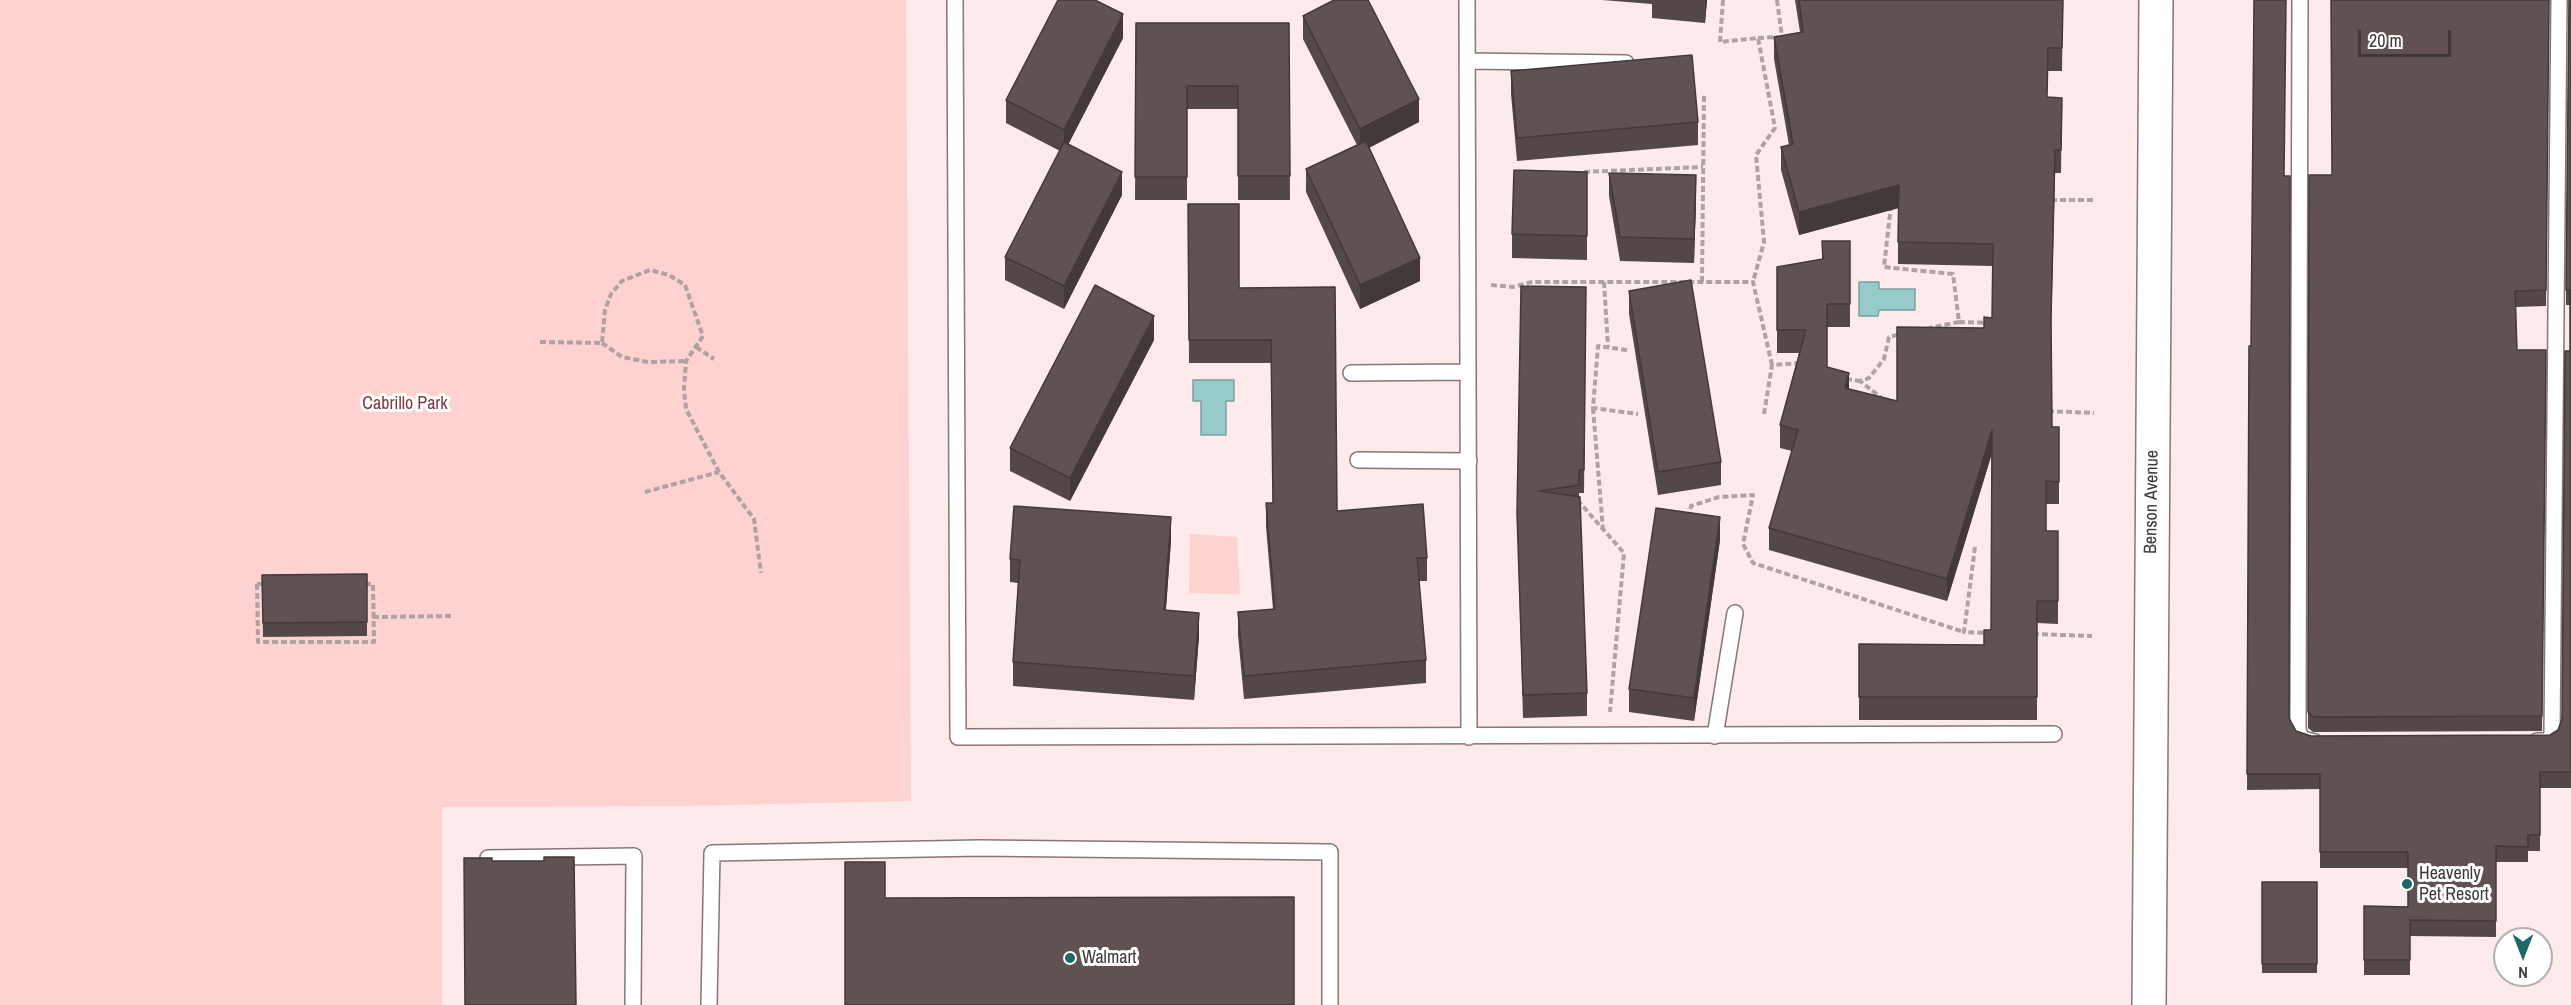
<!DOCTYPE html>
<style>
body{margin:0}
#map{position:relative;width:2571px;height:1005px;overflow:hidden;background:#fcebea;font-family:"Archivo Narrow",sans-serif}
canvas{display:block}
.north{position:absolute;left:2493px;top:927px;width:60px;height:60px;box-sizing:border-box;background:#fff;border:2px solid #b2afaf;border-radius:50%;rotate:180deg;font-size:16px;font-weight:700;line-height:24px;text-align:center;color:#3e3838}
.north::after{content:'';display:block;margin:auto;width:21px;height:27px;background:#1c6968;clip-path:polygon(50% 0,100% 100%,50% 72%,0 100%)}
.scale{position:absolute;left:2358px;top:30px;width:93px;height:27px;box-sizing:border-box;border:3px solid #3e3838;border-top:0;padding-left:8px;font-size:18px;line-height:21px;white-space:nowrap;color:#3e3838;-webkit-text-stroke:4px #fff;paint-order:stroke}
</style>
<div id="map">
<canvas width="2571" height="1005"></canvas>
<div class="north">N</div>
<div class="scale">20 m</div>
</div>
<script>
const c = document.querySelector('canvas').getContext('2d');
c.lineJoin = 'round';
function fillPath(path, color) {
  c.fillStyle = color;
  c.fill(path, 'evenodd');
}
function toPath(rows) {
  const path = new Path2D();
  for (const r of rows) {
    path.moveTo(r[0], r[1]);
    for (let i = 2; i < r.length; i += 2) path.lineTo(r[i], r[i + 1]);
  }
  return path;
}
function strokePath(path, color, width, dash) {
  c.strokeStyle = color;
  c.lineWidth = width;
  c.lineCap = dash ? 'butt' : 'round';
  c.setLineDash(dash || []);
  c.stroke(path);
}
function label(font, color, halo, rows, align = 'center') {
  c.font = font + ' "Archivo Narrow",sans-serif';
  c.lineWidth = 6;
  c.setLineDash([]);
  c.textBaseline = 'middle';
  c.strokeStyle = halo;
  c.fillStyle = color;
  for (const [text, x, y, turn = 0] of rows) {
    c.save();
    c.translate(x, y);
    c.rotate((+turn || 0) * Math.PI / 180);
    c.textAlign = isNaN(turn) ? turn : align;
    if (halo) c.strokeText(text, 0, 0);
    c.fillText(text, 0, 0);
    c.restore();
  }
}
const green = toPath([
 [0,0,906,0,911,801,684,806,442,807,442,1005,0,1005],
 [1190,534,1237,537,1240,594,1189,593]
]);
const water = toPath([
 [1859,282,1879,282,1879,289,1915,289,1915,310,1879,310,1878,316,1859,316,1859,282],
 [1193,380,1234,380,1234,401,1226,401,1226,435,1201,435,1201,401,1193,401,1193,380]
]);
const path = toPath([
 [1723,0,1720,42,1758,38,1775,128,1756,155,1764,242,1753,282],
 [1777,0,1782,37],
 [1758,38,1777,37],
 [1584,172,1703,167],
 [2051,200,2095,200],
 [1891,205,1884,267,1953,274,1959,322,1929,328],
 [1604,282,1608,347],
 [1702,282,1704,96],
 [1491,285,1513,287,1532,282,1753,282,1772,365],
 [1959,322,1988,323],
 [540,342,602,343,605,310,611,294,622,281,650,270,669,275,685,285,703,336,686,361,684,389,686,409,719,472,754,519,761,573],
 [602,343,622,357,648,362,686,361],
 [696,347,714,359],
 [1627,350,1598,346,1593,408,1638,414],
 [1846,379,1860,381],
 [1884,400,1860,381,1869,378,1884,359,1889,337,1901,334],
 [1593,408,1603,530],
 [2048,411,2094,413],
 [1764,414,1772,365,1801,363],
 [645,492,719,472],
 [1576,503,1580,503,1624,553,1610,712],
 [1689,518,1691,506,1719,497,1753,495,1743,544,1753,563,1964,632],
 [1975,547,1964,632,1987,633],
 [257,584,373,584,374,642,258,642,257,584],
 [373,617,453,616],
 [2033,634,2092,636]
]);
const service = toPath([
 [955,0,958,737,2054,734],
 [1467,0,1469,737],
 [2300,0,2298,730,2302,739,2315,742],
 [1467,61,1626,63],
 [1351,373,1467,372],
 [1358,460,1469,461],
 [1715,736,1735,613],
 [2537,741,2549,741,2552,734,2559,0],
 [488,858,634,856,633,1005],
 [709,1005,712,853,980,848,1330,852,1330,1005]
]);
const primary = toPath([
 [2149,1005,2156,0]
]);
const wall = toPath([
 [1602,0,1707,0,1705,23,1652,18,1652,4],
 [1795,0,2063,0,2062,71,2048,71,2047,97,2062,98,2061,173,2055,173,2051,333,2052,427,2059,427,2059,504,2046,504,2046,531,2058,531,2058,624,2037,623,2037,720,1859,720,1859,644,1984,645,1991,630,1992,453,1947,601,1769,550,1769,528,1792,451,1780,448,1780,425,1799,353,1777,353,1777,267,1822,259,1822,241,1850,241,1850,327,1827,327,1827,367,1849,389,1897,401,1984,328,1992,318,1992,266,1898,264,1898,208,1799,235,1781,170,1781,147,1789,145,1774,59,1774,37,1800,32],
 [2549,0,2546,306,2516,307,2517,350,2546,350,2542,731,2313,732,2308,728,2309,175,2332,175],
 [2571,0,2571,788,2540,788,2540,851,2528,851,2528,862,2496,862,2496,937,2410,936,2410,975,2364,975,2364,906,2408,907,2408,868,2320,868,2320,789,2247,790,2249,346,2251,346,2285,176,2289,718,2296,731,2311,736,2550,735,2558,730,2562,719,2570,351,2570,305,2566,305,2566,290],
 [1303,16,1419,122,1369,148,1420,281,1360,309,1306,192,1306,169,1357,145,1303,39],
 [1136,23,1289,23,1290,200,1238,200,1238,109,1187,109,1187,200,1135,200],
 [1123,38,1068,144,1122,195,1064,309,1005,280,1005,257,1060,151,1006,123,1006,100],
 [1511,71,1698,122,1698,145,1517,161,1511,94],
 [1587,172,1587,260,1512,258,1512,234],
 [1609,173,1696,199,1694,263,1620,261,1609,196],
 [1188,204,1239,288,1335,287,1337,511,1427,558,1427,581,1419,581,1426,660,1426,683,1244,699,1238,635,1238,612,1273,609,1266,527,1266,503,1273,503,1271,363,1189,363],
 [1586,287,1584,493,1579,493,1579,497,1587,693,1587,716,1523,718,1517,513],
 [1629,291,1721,462,1721,485,1658,495,1629,314],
 [1154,340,1070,501,1010,471,1010,448],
 [1171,540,1166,610,1199,636,1194,700,1013,686,1013,662,1018,583,1010,582,1010,559],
 [1720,540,1694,721,1629,712,1629,689],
 [367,574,367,636,263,637,262,575],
 [2262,882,2317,882,2317,973,2262,973]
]);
const shadedWall = toPath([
 [1705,0,1707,0,1705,23],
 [1123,14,1123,38,1064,153,1064,130],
 [1419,99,1419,122,1360,152,1360,129],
 [1122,172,1122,195,1064,309,1064,286],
 [1696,175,1696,199,1694,263,1694,239],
 [1899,185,1899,208,1799,235,1799,212],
 [1420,258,1420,281,1360,309,1360,285],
 [1154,316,1154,340,1070,501,1070,478],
 [1849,373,1849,395,1845,388],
 [1992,430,1992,453,1947,601,1947,579],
 [1171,517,1171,540,1164,633,1164,610],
 [1720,517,1720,540,1694,721,1694,698],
 [1199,613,1199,636,1194,700,1194,676]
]);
const building = toPath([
 [1058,0,1095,0,1123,14,1064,130,1006,100,1058,0],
 [1334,0,1368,0,1419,99,1360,129,1303,16,1334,0],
 [1799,0,2063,0,2062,48,2048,48,2047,97,2062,98,2061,150,2055,150,2051,318,2052,427,2059,427,2059,482,2046,481,2046,531,2058,531,2058,601,2037,601,2037,697,1859,697,1859,644,1984,645,1984,630,1991,630,1992,430,1947,579,1769,528,1798,430,1780,425,1806,330,1777,330,1777,267,1823,259,1822,241,1850,241,1850,304,1827,304,1827,367,1849,373,1845,388,1897,401,1897,327,1984,328,1984,317,1992,318,1993,244,1898,242,1899,185,1799,212,1781,147,1793,144,1774,37,1803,32,1799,0],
 [2254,0,2286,0,2284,176,2290,176,2289,718,2296,731,2311,736,2550,735,2558,730,2562,719,2565,351,2570,351,2570,290,2566,290,2569,0,2571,0,2571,772,2540,772,2540,835,2528,835,2528,847,2496,846,2496,921,2410,920,2410,960,2364,960,2364,906,2408,907,2408,852,2320,852,2320,774,2247,774,2249,346,2251,346,2254,0],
 [2331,0,2549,0,2546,290,2515,291,2517,350,2546,350,2542,716,2313,717,2308,712,2309,175,2332,175,2331,0],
 [1136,23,1289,23,1290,176,1238,176,1238,86,1187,86,1187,177,1135,177,1136,23],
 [1692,55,1698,122,1517,138,1511,71,1692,55],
 [1366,141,1420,258,1360,285,1306,169,1366,141],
 [1064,142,1122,172,1064,286,1005,257,1064,142],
 [1514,170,1587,172,1587,236,1512,234,1514,170],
 [1609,173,1696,175,1694,239,1620,237,1609,173],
 [1188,204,1239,204,1239,288,1335,287,1337,511,1423,504,1427,558,1417,558,1426,660,1244,676,1238,612,1275,609,1266,503,1273,503,1271,340,1189,340,1188,204],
 [1691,280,1721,462,1658,472,1629,291,1691,280],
 [1095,285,1154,316,1070,478,1010,448,1095,285],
 [1521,286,1586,287,1584,470,1579,470,1579,485,1539,491,1580,497,1587,693,1523,695,1517,513,1521,286],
 [1014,506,1171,517,1164,610,1199,613,1194,676,1013,662,1020,560,1010,559,1014,506],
 [1656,508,1720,517,1694,698,1629,689,1656,508],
 [367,574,367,622,263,623,262,575,367,574],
 [544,857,574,857,576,1005,465,1005,464,858,492,858,492,861,544,861,544,857],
 [845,862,885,862,885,898,1294,897,1294,1005,845,1005,845,862],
 [2262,882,2317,882,2317,964,2262,964,2262,882]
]);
const markers = [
 [2407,884,6,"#1c6968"],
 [1070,958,6,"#1c6968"]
];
const parkNames = [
 ["Cabrillo Park",405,404]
];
const streetNames = [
 ["Benson Avenue",2152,502,-89]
];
const poiNames = [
 ["Heavenly",2419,874],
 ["Pet Resort",2419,895],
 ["Walmart",1082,958]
];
fillPath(green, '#fed2d0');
fillPath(water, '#95ccca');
strokePath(water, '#7ba09e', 1.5);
strokePath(service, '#867676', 18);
strokePath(primary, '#867676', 36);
strokePath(path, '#afa2a2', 4, [6, 3]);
strokePath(service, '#fff', 15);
strokePath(primary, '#fff', 33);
fillPath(wall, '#534747');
fillPath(shadedWall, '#433939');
fillPath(building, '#605252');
strokePath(building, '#433939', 1.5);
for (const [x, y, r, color] of markers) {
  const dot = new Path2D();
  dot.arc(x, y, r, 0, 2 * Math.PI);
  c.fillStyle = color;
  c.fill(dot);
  strokePath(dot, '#fff', 2);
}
label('18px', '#7a3c3d', '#fff', parkNames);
label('18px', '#3e3838', '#fff', streetNames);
label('18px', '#3e3838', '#fff', poiNames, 'left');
</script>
